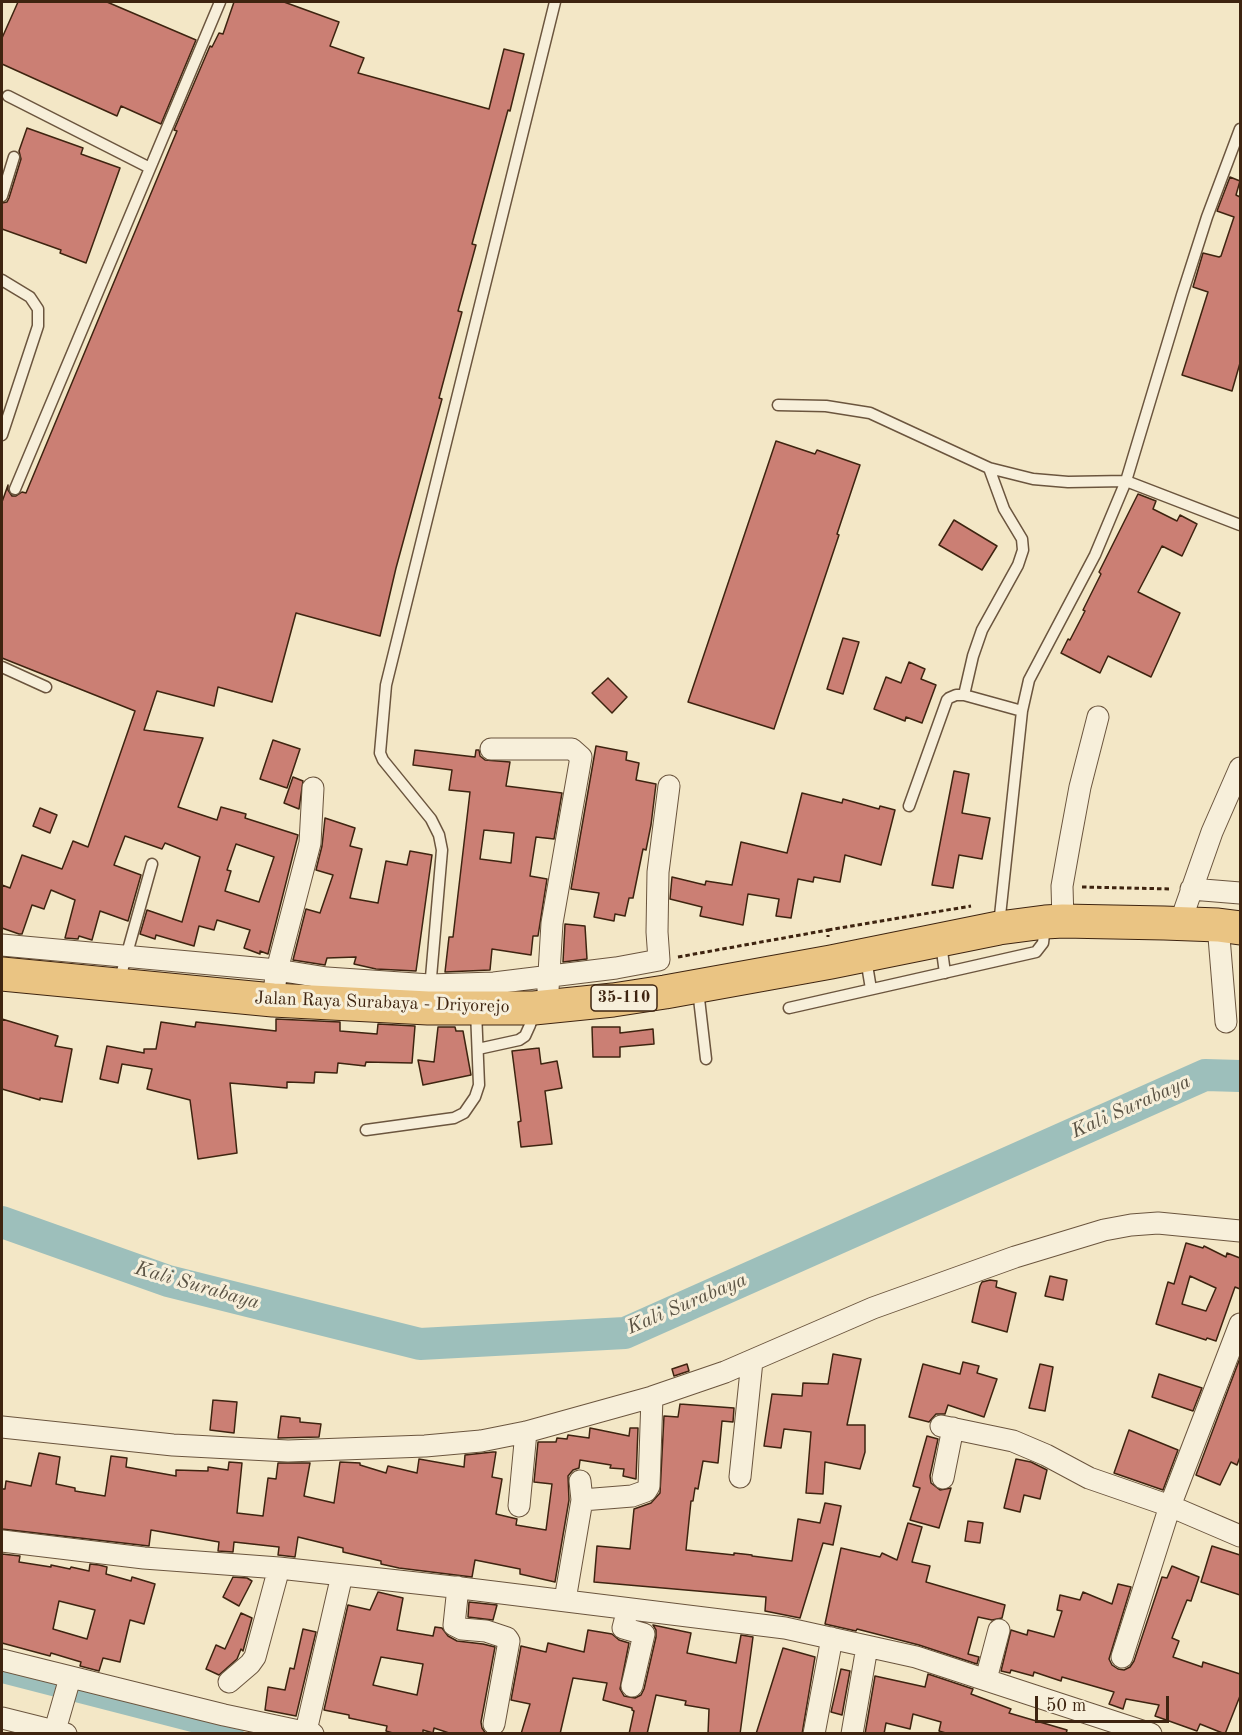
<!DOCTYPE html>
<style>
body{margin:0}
#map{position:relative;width:1242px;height:1735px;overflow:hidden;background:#f3e7c6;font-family:"Old Standard TT",serif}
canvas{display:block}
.frame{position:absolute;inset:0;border:3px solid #3e2410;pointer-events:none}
.scale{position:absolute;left:1035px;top:1696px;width:134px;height:27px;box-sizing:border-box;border:3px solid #3e2410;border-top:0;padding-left:8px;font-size:18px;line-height:21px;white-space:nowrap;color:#3e2410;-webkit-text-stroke:4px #f7efda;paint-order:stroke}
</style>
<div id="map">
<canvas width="1242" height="1735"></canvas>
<div class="frame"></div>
<div class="scale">50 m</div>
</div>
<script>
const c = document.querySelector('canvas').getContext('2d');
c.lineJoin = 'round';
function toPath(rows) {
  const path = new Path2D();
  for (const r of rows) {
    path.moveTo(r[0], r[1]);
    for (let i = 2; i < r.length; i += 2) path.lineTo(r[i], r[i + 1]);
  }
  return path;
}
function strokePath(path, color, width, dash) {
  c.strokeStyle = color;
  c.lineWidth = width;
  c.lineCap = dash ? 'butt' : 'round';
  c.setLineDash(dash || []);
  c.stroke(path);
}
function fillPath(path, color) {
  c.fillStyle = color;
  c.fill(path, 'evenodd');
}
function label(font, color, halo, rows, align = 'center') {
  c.font = font + ' "Old Standard TT",serif';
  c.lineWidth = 6;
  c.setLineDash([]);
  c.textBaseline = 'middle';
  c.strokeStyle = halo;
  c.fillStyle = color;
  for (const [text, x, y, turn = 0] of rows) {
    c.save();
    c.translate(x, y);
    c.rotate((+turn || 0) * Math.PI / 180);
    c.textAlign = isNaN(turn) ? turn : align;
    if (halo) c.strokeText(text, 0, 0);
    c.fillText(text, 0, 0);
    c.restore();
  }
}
const canal = toPath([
 [2,1674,235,1734]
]);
const river = toPath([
 [2,1222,168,1281,420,1344,625,1333,1205,1075,1240,1076]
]);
const building = toPath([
 [18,2,107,2,196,40,161,124,121,106,117,116,2,64,2,38,18,2],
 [234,2,284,2,339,22,330,46,364,58,358,73,489,109,504,49,524,54,510,111,508,110,472,244,476,245,458,311,462,312,439,398,442,399,396,568,380,636,296,613,272,702,218,687,214,706,157,691,144,730,203,738,178,807,217,820,221,807,246,814,245,818,298,835,268,954,260,951,260,954,244,948,250,930,217,920,214,930,199,926,194,946,156,935,155,939,140,934,147,910,182,922,200,857,165,843,162,849,125,836,114,865,141,875,128,921,100,911,92,940,79,936,78,939,65,938,75,900,51,890,44,909,32,905,22,934,19,934,2,928,2,885,10,888,22,855,62,869,73,841,88,847,135,711,2,658,2,502,8,485,8,490,12,496,16,496,22,492,26,493,177,131,174,130,210,46,212,47,219,33,223,34,234,2],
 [236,844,274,857,259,902,225,891,231,871,227,870,236,844],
 [27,128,83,148,81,154,120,168,86,263,60,253,61,250,2,229,2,203,7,202,9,198,21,159,19,151,27,128],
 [1230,177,1240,181,1236,195,1240,197,1240,363,1232,391,1182,375,1208,292,1193,287,1203,253,1219,257,1221,256,1234,217,1217,211,1230,177],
 [776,441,815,454,817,450,860,465,837,534,839,535,774,729,688,702,776,441],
 [1138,494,1156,501,1153,509,1177,521,1180,515,1197,524,1182,556,1162,546,1138,592,1180,613,1151,677,1108,656,1100,673,1061,653,1068,639,1070,640,1085,611,1083,610,1101,574,1099,572,1138,494],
 [954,520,997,546,982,570,939,545,954,520],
 [843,638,859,642,843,694,827,689,843,638],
 [909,662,925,669,921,679,936,685,922,723,906,717,905,721,874,709,886,677,901,683,909,662],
 [608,678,627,697,612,713,592,693,608,678],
 [273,740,300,749,287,788,260,779,273,740],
 [596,746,627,752,626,760,639,763,636,780,656,784,651,825,646,850,643,849,633,898,629,898,625,916,615,914,614,921,594,917,599,893,571,889,596,746],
 [415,750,475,757,476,750,479,750,480,756,485,760,510,762,506,786,562,793,554,839,536,837,530,876,547,879,538,936,533,936,531,955,492,949,490,970,445,972,449,937,453,937,470,792,449,790,452,770,413,765,415,750],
 [484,830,514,833,511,863,480,859,484,830],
 [954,771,969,774,962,813,990,818,982,859,959,855,953,888,932,885,954,771],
 [293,777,303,781,299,809,284,803,293,777],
 [802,793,842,803,843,799,879,809,880,806,895,810,881,865,845,855,840,882,814,877,813,882,798,879,791,918,776,916,779,899,748,894,743,925,700,916,702,907,670,899,672,877,705,885,706,881,732,885,741,842,787,853,802,793],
 [40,808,57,815,50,833,33,826,40,808],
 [325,818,355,828,350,846,362,849,350,898,378,903,386,861,407,865,410,851,432,855,416,971,376,969,354,964,356,957,327,958,325,965,293,960,306,909,320,913,333,875,316,870,322,846,325,818],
 [565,924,585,926,587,959,563,962,565,924],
 [2,1019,58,1036,55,1046,72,1049,62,1102,40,1098,40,1100,2,1089,2,1019],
 [276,1019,340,1022,340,1031,377,1034,378,1024,415,1026,412,1063,366,1062,365,1066,338,1063,337,1073,315,1072,314,1083,287,1082,287,1088,230,1083,237,1153,198,1159,190,1100,147,1089,152,1069,122,1064,118,1083,100,1079,107,1046,144,1053,144,1049,156,1049,161,1022,195,1027,196,1022,276,1031,276,1019],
 [438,1027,455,1027,456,1031,463,1031,471,1075,423,1085,418,1060,434,1062,438,1027],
 [592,1027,620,1027,620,1033,653,1029,654,1044,620,1047,620,1057,593,1057,592,1027],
 [539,1048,541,1064,557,1061,562,1088,545,1091,552,1144,521,1147,518,1122,521,1121,512,1051,539,1048],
 [1186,1243,1203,1248,1204,1246,1226,1257,1227,1253,1240,1258,1240,1289,1235,1287,1216,1341,1207,1338,1206,1340,1156,1324,1168,1282,1174,1284,1186,1243],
 [1190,1276,1216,1288,1206,1311,1182,1304,1190,1276],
 [1050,1276,1067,1280,1063,1300,1045,1296,1050,1276],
 [990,1280,997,1281,996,1287,1016,1293,1007,1332,972,1322,980,1286,982,1282,990,1280],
 [833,1354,861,1359,847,1425,865,1425,865,1452,860,1469,825,1462,823,1494,806,1493,811,1432,784,1429,781,1448,764,1446,772,1394,802,1396,803,1383,828,1384,833,1354],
 [1240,1358,1240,1457,1237,1465,1231,1462,1220,1485,1196,1475,1240,1358],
 [963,1362,979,1366,977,1373,997,1379,984,1417,948,1405,945,1414,936,1414,929,1422,909,1417,923,1364,960,1374,963,1362],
 [687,1364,689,1371,674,1376,672,1369,687,1364],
 [1040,1364,1053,1367,1045,1411,1029,1408,1040,1364],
 [1159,1374,1202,1388,1193,1411,1152,1397,1159,1374],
 [213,1400,237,1402,234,1433,210,1430,213,1400],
 [680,1404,734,1408,733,1422,722,1421,718,1463,703,1461,698,1489,695,1488,693,1501,691,1501,686,1550,734,1555,734,1553,752,1555,752,1556,792,1561,798,1519,820,1523,825,1503,841,1506,833,1545,823,1543,800,1618,765,1611,766,1597,594,1582,597,1546,630,1549,634,1509,651,1503,660,1493,664,1416,678,1417,680,1404],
 [281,1416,300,1418,300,1422,321,1424,319,1437,278,1438,281,1416],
 [590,1428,629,1436,630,1428,638,1428,636,1479,623,1476,624,1469,610,1468,611,1465,580,1460,579,1468,573,1470,568,1476,569,1500,555,1582,520,1574,520,1569,475,1560,472,1577,399,1568,381,1564,381,1561,343,1552,343,1548,298,1537,295,1557,278,1555,279,1547,234,1542,233,1552,218,1551,219,1542,151,1530,149,1546,2,1529,2,1489,5,1489,6,1481,31,1486,39,1453,60,1457,56,1484,75,1488,75,1491,105,1496,111,1456,127,1458,126,1467,176,1476,176,1470,208,1471,208,1467,228,1470,229,1462,242,1463,237,1513,263,1516,268,1478,276,1479,278,1463,310,1463,304,1496,334,1503,340,1462,360,1463,360,1465,386,1473,388,1466,417,1473,419,1459,464,1467,465,1455,493,1452,496,1452,492,1477,502,1479,496,1514,517,1519,516,1525,546,1530,552,1484,534,1482,538,1442,556,1442,557,1438,567,1439,568,1435,589,1438,590,1428],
 [1129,1430,1178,1450,1163,1490,1114,1473,1129,1430],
 [927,1436,938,1439,930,1476,931,1483,940,1490,951,1488,939,1528,910,1520,920,1488,913,1486,927,1436],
 [1016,1459,1031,1462,1047,1470,1040,1499,1024,1495,1020,1512,1004,1508,1016,1459],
 [968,1521,983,1523,980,1543,965,1541,968,1521],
 [908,1523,922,1527,912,1562,930,1566,926,1582,1005,1605,1002,1618,992,1620,978,1617,968,1654,979,1657,977,1664,919,1645,857,1629,856,1631,825,1624,841,1548,880,1557,882,1553,897,1560,908,1523],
 [1212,1546,1240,1555,1240,1595,1201,1582,1212,1546],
 [2,1554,20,1556,19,1562,51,1567,51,1565,70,1569,71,1567,89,1571,90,1564,99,1565,107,1567,106,1574,131,1581,132,1577,155,1584,144,1624,130,1620,120,1662,103,1658,99,1671,80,1666,81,1662,51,1653,50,1656,2,1643,2,1554],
 [59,1601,95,1610,87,1639,53,1629,59,1601],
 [1172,1566,1199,1577,1191,1601,1187,1600,1172,1638,1179,1641,1173,1657,1202,1667,1203,1662,1240,1674,1240,1696,1225,1734,1200,1724,1197,1731,1155,1716,1159,1705,1126,1699,1123,1709,1109,1704,1114,1692,1062,1677,1061,1681,1034,1672,1033,1676,1011,1670,1010,1673,1001,1671,1011,1630,1027,1635,1028,1630,1054,1637,1062,1611,1057,1610,1060,1595,1080,1600,1083,1592,1112,1604,1118,1584,1131,1587,1109,1659,1112,1665,1118,1669,1124,1670,1130,1667,1134,1661,1162,1577,1167,1578,1172,1566],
 [233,1577,247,1578,252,1581,239,1606,223,1597,233,1577],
 [378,1592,403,1598,397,1630,433,1636,435,1627,442,1628,448,1636,457,1641,483,1644,495,1647,481,1722,482,1728,486,1734,452,1734,434,1728,433,1733,423,1730,423,1734,396,1734,386,1731,387,1726,349,1718,349,1715,324,1710,348,1605,370,1610,378,1592],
 [381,1657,423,1664,417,1695,373,1685,381,1657],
 [469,1602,497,1605,493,1620,468,1617,469,1602],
 [241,1613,252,1618,243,1651,241,1649,237,1659,219,1675,206,1669,216,1645,225,1649,241,1613],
 [653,1625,691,1633,687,1653,736,1663,741,1635,753,1637,740,1734,708,1734,709,1709,685,1705,686,1701,656,1695,647,1734,629,1734,634,1711,632,1710,632,1708,603,1700,607,1683,573,1678,560,1734,521,1734,530,1704,511,1700,521,1646,546,1652,548,1643,584,1652,588,1630,612,1634,619,1640,629,1643,620,1689,624,1696,635,1698,641,1695,644,1689,656,1637,656,1630,653,1625],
 [303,1629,316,1632,296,1716,265,1710,268,1687,285,1690,290,1668,294,1669,303,1629],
 [783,1648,815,1657,802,1734,756,1734,783,1648],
 [841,1669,850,1671,842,1715,831,1712,841,1669],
 [928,1674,973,1689,971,1694,1011,1709,1009,1713,1067,1730,1066,1734,949,1734,939,1731,941,1722,913,1714,910,1729,886,1723,884,1734,865,1734,875,1676,925,1687,928,1674]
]);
const path = toPath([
 [1082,887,1171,889],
 [828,930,971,906],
 [678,957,828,930,828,937]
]);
const lane = toPath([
 [8,96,150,168],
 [2,196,14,157],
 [2,280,30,297,38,309,38,326,2,435],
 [778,405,826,406,870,413,989,468,1033,479,1068,482,1126,481,1240,525],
 [15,489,220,2],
 [2,667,46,687],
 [964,695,973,656,982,630,1018,565,1023,550,1022,539,1004,509,989,468],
 [909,806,947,700,949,698,956,695,964,695,1022,711],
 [999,925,1022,711,1029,680,1095,555,1126,481,1182,295,1207,217,1240,129],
 [941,944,945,973],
 [866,959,871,989],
 [119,982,152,864],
 [430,989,442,850,439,835,431,819,383,760,380,753,386,685,555,2],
 [698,990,706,1059],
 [789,1008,1036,952,1043,943,1045,926],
 [478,1049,519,1040,525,1036,530,1025,534,1013],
 [366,1130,454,1118,464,1113,475,1097,479,1085,476,1011]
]);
const street = toPath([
 [491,749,572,749,581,757,552,923,548,990],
 [1191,889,1240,893],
 [1063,921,1062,886,1070,841,1080,787,1098,717],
 [1180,923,1212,832,1240,768],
 [1218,925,1226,1022],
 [2,945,277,970,327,978,430,985,494,983,616,968,659,960,657,932,658,872,669,786],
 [275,984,277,970,310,843,313,788],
 [941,1426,1013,1441,1046,1455,1089,1478,1170,1506,1240,1536],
 [2,1427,173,1445,288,1451,425,1446,481,1441,526,1432,652,1397,725,1372,873,1308,1015,1257,1104,1230,1131,1225,1158,1223,1240,1231],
 [740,1477,752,1361],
 [943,1478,953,1428],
 [582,1500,632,1496,646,1491,649,1486,652,1397],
 [519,1506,526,1432],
 [2,1541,144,1558,279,1568,453,1587,785,1628,916,1657,1151,1734],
 [458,1587,454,1625,462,1629,486,1631,507,1638,509,1641,494,1724],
 [565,1600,582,1500,580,1481],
 [628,1609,623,1628,644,1634,632,1686],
 [1122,1657,1170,1506,1240,1324],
 [2,1660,224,1715,313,1734],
 [986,1679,999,1630],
 [229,1682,250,1664,255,1657,279,1568],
 [2,1718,66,1734],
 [55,1730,70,1678],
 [306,1731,342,1575],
 [814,1734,832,1638],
 [852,1734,867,1647]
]);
const primary = toPath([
 [2,974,273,1000,428,1008,534,1008,613,1000,665,992,831,962,999,928,1045,922,1063,921,1164,923,1218,925,1240,928]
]);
const shields = [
 [624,998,66]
];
const shieldNames = [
 ["35-110",624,998]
];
const streetNames = [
 ["Jalan Raya Surabaya - Driyorejo",382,1003,2]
];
const waterNames = [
 ["Kali Surabaya",1131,1107,-24],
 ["Kali Surabaya",197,1286,16],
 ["Kali Surabaya",687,1304,-23]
];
strokePath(canal, '#9dbfbb', 18);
strokePath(river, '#9dbfbb', 32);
fillPath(building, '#cb7f74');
strokePath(building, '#3e2410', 1.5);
strokePath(lane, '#6b553e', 13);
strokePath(street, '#6b553e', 23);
strokePath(primary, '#3e2410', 35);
strokePath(path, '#3e2410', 3, [4.5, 3]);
strokePath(lane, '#f7efda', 10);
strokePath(street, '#f7efda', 21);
strokePath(primary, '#eac483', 33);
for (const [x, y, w] of shields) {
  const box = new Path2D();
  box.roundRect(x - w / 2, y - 13, w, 26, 4.5);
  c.fillStyle = '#f7efda';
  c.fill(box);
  strokePath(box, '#3e2410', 1.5);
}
label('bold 16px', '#3e2410', null, shieldNames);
label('18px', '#3e2410', '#f7efda', streetNames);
label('italic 20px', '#5a5243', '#f7efda', waterNames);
</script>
